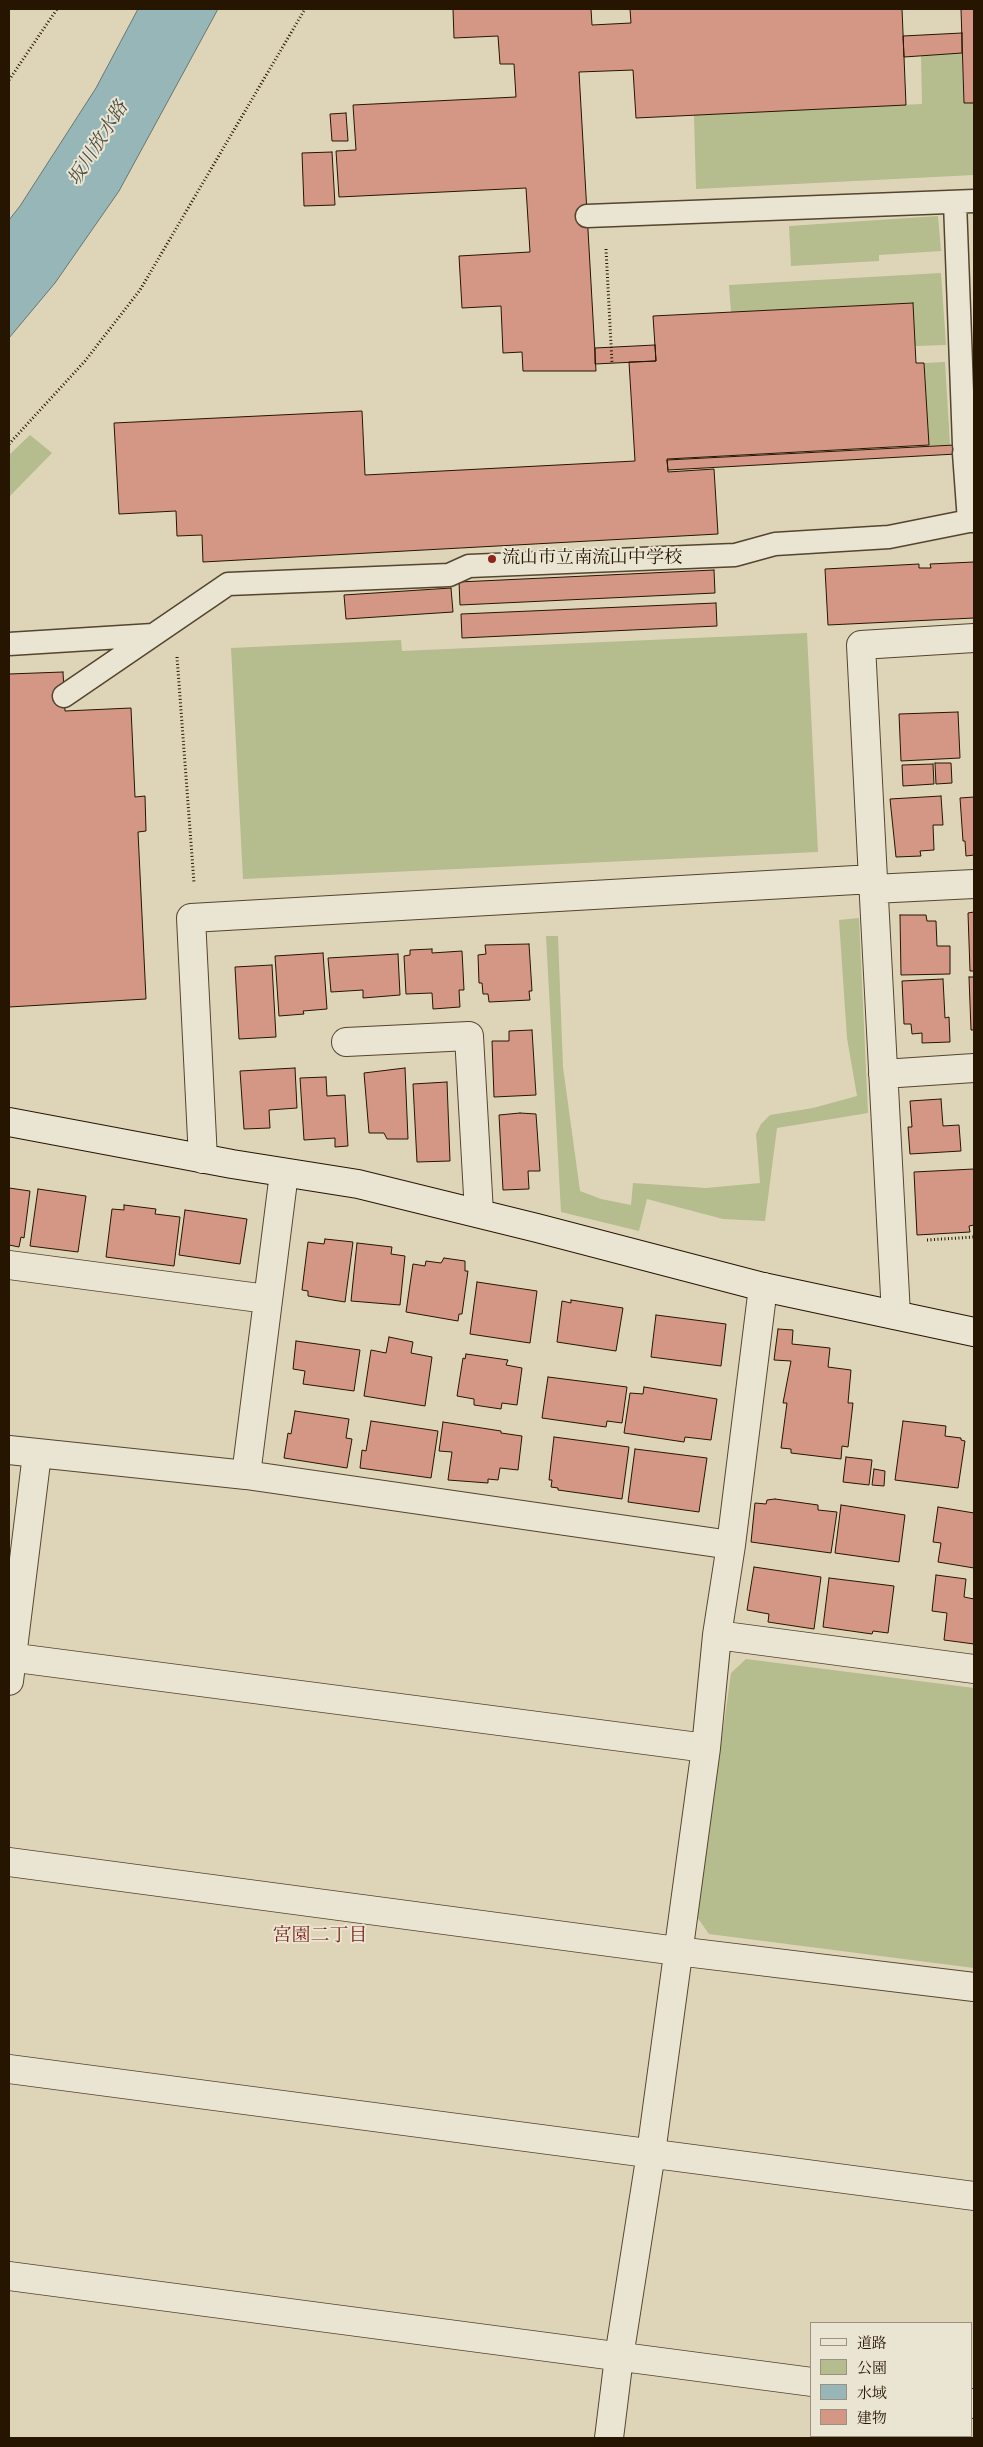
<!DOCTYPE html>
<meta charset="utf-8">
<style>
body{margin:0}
#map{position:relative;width:983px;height:2447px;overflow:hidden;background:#ded5b9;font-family:Cardo,"Noto Serif JP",serif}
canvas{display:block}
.frame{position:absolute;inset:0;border:10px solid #261500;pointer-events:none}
.legend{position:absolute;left:810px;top:2322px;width:162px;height:115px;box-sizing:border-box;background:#eae4d2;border:1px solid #9c917e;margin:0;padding:6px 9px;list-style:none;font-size:15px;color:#261500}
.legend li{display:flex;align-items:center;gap:10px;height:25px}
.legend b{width:25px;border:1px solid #9c917e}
</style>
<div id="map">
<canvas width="983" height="2447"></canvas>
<div class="frame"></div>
<ul class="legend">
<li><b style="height:6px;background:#eae4d2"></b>道路</li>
<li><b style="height:14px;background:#b5bc8d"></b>公園</li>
<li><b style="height:14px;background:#96b6b8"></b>水域</li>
<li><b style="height:14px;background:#d59785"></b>建物</li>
</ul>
</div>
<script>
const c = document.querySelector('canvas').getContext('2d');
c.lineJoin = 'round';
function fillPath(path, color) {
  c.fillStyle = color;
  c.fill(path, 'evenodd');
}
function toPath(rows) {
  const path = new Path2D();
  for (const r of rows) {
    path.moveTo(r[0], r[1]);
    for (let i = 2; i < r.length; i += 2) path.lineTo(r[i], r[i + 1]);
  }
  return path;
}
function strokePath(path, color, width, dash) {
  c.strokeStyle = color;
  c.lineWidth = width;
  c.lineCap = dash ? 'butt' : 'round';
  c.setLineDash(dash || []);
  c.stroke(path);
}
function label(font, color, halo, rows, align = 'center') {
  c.font = font + ' Cardo,"Noto Serif JP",serif';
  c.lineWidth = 4;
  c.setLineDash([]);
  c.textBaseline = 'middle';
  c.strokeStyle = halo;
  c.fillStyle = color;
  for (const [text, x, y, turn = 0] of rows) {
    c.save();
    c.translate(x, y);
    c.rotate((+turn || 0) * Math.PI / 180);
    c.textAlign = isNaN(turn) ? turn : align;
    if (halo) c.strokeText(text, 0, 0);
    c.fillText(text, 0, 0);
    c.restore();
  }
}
const green = toPath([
 [962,53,964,103,974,103,974,175,696,189,694,115,922,104,921,56],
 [938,216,941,251,879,255,879,261,791,266,789,226],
 [941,273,946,345,915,346,913,303,731,312,729,285],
 [945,362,950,445,929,446,924,363],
 [30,435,52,453,9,497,9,455],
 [807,633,818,852,243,879,231,648,401,640,402,651],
 [859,918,868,1113,777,1128,765,1221,723,1219,647,1199,639,1231,561,1212,546,936,558,936,563,1067,580,1191,601,1199,631,1205,633,1183,706,1188,760,1183,756,1134,761,1124,770,1115,813,1108,857,1096,847,1038,839,920],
 [746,1659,974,1688,974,1968,709,1934,697,1917,731,1673]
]);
const water = toPath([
 [138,9,218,9,119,191,55,283,9,338,9,220,20,206,96,88,138,9]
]);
const building = toPath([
 [453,9,591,9,592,25,631,23,630,9,902,9,906,105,636,118,633,70,579,72,596,371,523,371,522,352,503,353,501,306,462,308,459,256,530,252,526,188,339,197,336,151,356,150,353,105,516,97,514,64,500,64,498,36,454,38,453,9],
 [961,9,974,9,974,103,964,103,961,9],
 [962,33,962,53,904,57,903,36,962,33],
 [346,113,348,141,332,141,330,114,346,113],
 [332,152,335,205,304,206,302,153,332,152],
 [913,303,916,363,924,363,929,445,667,459,668,472,714,469,718,534,203,562,202,535,177,536,176,511,119,514,114,423,362,411,365,475,635,461,629,362,656,361,653,316,913,303],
 [655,345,656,361,595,364,595,348,655,345],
 [974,444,974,453,668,470,667,460,974,444],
 [974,562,974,618,828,625,825,569,919,564,919,568,931,568,930,564,974,562],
 [714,570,715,593,460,605,459,582,714,570],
 [451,588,453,612,346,619,344,595,451,588],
 [716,603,717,626,462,638,461,614,716,603],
 [63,672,65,711,131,708,135,797,145,796,146,831,138,832,146,999,9,1007,9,674,63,672],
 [958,712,960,758,901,761,899,714,958,712],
 [935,763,951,763,952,783,936,784,935,763],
 [933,764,934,784,903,786,902,765,933,764],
 [941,796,943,825,933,825,934,850,920,851,921,856,896,857,890,799,941,796],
 [974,797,974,855,966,856,965,841,963,841,960,798,974,797],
 [974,912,974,971,970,971,968,913,974,912],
 [900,915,926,915,927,921,936,921,937,946,950,946,950,974,901,975,900,915],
 [529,944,532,991,529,991,530,1000,489,1002,488,994,483,994,482,983,479,983,478,955,486,954,485,945,529,944],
 [432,949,432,953,462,951,464,990,459,990,460,1007,433,1009,432,993,406,994,404,956,410,955,410,950,432,949],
 [323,953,327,1009,303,1011,304,1014,279,1016,275,956,323,953],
 [398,954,400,995,363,998,363,990,331,992,328,958,398,954],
 [272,965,276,1037,239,1039,235,967,272,965],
 [969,977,974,977,974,1030,971,1030,969,977],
 [943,979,945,1018,949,1017,950,1042,922,1043,922,1033,912,1034,911,1024,904,1024,902,981,943,979],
 [532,1030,536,1095,494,1097,492,1041,509,1041,509,1031,532,1030],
 [295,1068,297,1108,269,1110,270,1128,244,1129,240,1071,295,1068],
 [405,1068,408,1139,387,1139,384,1133,369,1133,364,1073,405,1068],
 [326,1077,327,1096,345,1095,348,1146,335,1147,335,1138,304,1140,300,1078,326,1077],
 [447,1082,450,1161,417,1162,413,1084,447,1082],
 [941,1099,943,1126,959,1125,961,1151,910,1154,908,1127,912,1127,910,1101,941,1099],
 [520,1113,536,1114,540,1171,528,1171,529,1189,503,1190,499,1115,520,1113],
 [974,1169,974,1225,969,1226,970,1232,917,1235,914,1172,974,1169],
 [9,1188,30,1191,24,1238,21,1237,19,1247,9,1245,9,1188],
 [38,1189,86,1196,78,1252,30,1246,38,1189],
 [124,1205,156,1209,155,1214,180,1217,174,1266,106,1257,112,1209,124,1210,124,1205],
 [185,1210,247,1219,240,1264,179,1255,185,1210],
 [325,1239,353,1242,345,1302,308,1296,308,1291,302,1290,308,1242,324,1244,325,1239],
 [357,1243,392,1247,391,1254,405,1256,400,1305,351,1301,357,1243],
 [444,1258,465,1261,465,1271,468,1271,462,1314,459,1314,458,1321,406,1312,413,1264,425,1266,426,1261,441,1263,444,1258],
 [477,1282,537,1291,530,1343,470,1334,477,1282],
 [571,1300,623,1308,616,1351,557,1342,562,1301,571,1303,571,1300],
 [656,1315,726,1324,721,1366,651,1357,656,1315],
 [778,1329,793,1330,792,1344,830,1348,828,1367,851,1370,848,1403,853,1403,848,1447,842,1446,841,1459,791,1453,791,1449,781,1448,787,1403,783,1403,791,1361,774,1360,778,1329],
 [389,1337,413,1342,411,1353,432,1357,425,1406,364,1396,371,1350,386,1353,389,1337],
 [296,1341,360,1350,354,1391,303,1384,305,1371,293,1369,296,1341],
 [466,1354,508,1360,506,1365,522,1368,517,1405,502,1403,501,1409,474,1405,474,1399,457,1396,463,1358,465,1359,466,1354],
 [548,1377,627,1387,622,1423,607,1421,606,1427,542,1418,548,1377],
 [644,1387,717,1399,711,1440,685,1437,684,1442,624,1433,630,1393,643,1394,644,1387],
 [295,1411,349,1419,346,1438,352,1439,347,1468,284,1458,288,1433,291,1434,295,1411],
 [371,1421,438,1431,431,1478,360,1468,362,1450,366,1451,371,1421],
 [903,1421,946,1426,945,1436,961,1438,961,1440,965,1441,958,1488,895,1480,903,1421],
 [443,1422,501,1431,501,1433,522,1436,518,1470,500,1468,498,1480,488,1479,488,1483,448,1480,452,1452,439,1451,443,1422],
 [554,1437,629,1447,622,1499,558,1490,558,1488,551,1487,552,1480,549,1480,554,1437],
 [635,1449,707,1458,699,1512,628,1502,635,1449],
 [846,1457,872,1460,869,1485,843,1482,846,1457],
 [874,1469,885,1471,884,1486,872,1485,874,1469],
 [775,1499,818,1505,818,1510,837,1512,831,1553,751,1542,755,1503,766,1504,767,1500,775,1499],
 [841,1505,905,1515,899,1562,835,1553,841,1505],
 [938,1507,974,1513,974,1568,938,1562,941,1543,933,1542,938,1507],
 [754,1567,821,1577,814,1629,768,1622,769,1614,747,1610,754,1567],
 [936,1575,966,1579,964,1597,974,1599,974,1644,944,1640,947,1613,932,1611,936,1575],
 [829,1578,894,1586,888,1633,873,1631,872,1634,823,1627,829,1578]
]);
const path = toPath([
 [9,80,57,9],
 [606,249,612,363],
 [9,444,85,361,140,290,305,9],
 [177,657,194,883],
 [927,1240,974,1237]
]);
const lane = toPath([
 [955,202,964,445],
 [587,216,974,201],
 [964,453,969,521,974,521],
 [9,644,153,635],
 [64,696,228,584,449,575,469,566,735,555,775,544,889,537,969,521]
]);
const street = toPath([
 [873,879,896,1315],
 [873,889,974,884],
 [346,1042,469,1036,479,1213],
 [883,1074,974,1068],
 [203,1159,191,918,873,879,861,645,974,638],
 [9,1265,267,1299],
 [9,1450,246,1475,731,1545],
 [246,1475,284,1173],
 [717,1635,974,1669],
 [9,1657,706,1748],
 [9,1681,37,1454],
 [9,1862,677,1951,974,1987],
 [9,2069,974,2196],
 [9,2276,812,2382],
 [972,2403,974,2404],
 [609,2438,619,2357,651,2153,706,1748,717,1635,731,1545,763,1287]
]);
const secondary = toPath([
 [9,1122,232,1164,358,1184,537,1228,763,1287,974,1332]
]);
const markers = [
 [492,559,5,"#8f2418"]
];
const poiNames = [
 ["流山市立南流山中学校",502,559]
];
const waterNames = [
 ["坂川放水路",99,144,-58]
];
const neighbourhoodNames = [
 ["宮園二丁目",320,1937]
];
fillPath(green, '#b5bc8d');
fillPath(water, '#96b6b8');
strokePath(water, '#69766e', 1);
fillPath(building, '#d59785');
strokePath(building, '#261500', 1);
strokePath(lane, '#54452e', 25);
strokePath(street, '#54452e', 30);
strokePath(secondary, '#261500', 30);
strokePath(path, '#261500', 3, [1, 2.5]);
strokePath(lane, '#eae4d2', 22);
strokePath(street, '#eae4d2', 28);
strokePath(secondary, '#eae4d2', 28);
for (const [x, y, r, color] of markers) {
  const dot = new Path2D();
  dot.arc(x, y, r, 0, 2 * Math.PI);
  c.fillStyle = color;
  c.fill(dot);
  strokePath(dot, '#eae4d2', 2);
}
label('18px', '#261500', '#eae4d2', poiNames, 'left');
label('italic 19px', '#4d4d40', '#eae4d2', waterNames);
label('19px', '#7a1f14', '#eae4d2', neighbourhoodNames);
</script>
